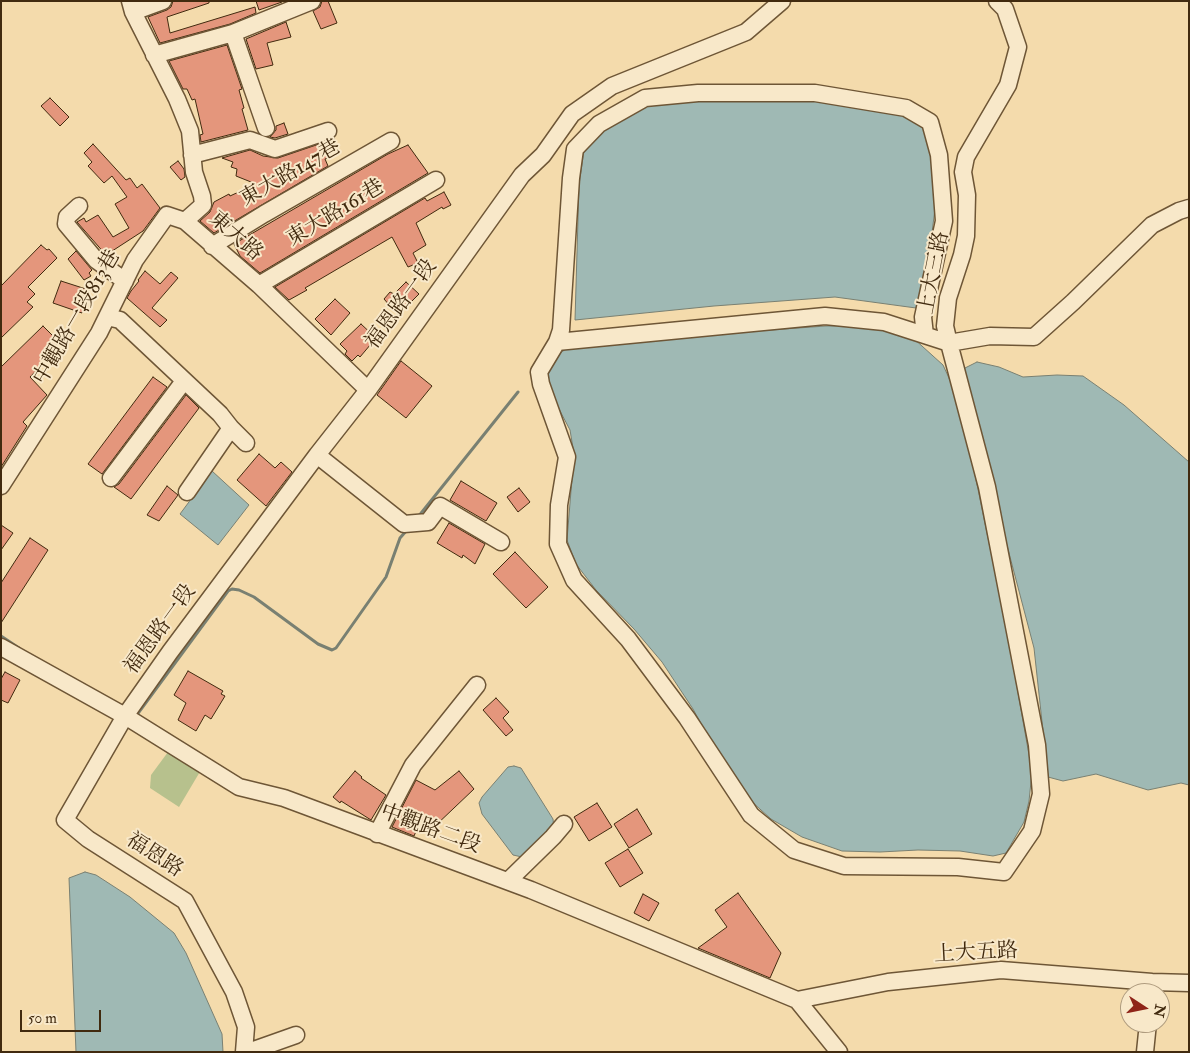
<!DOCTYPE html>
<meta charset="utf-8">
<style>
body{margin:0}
#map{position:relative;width:1190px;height:1053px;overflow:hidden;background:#f4dbac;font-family:"IM FELL Double Pica",serif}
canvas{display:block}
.frame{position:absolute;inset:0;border:2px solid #412a0f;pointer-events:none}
.north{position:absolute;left:1120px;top:983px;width:50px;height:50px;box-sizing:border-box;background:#f8e8c9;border:1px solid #af9c7f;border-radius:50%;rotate:101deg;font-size:14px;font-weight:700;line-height:20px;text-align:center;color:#412a0f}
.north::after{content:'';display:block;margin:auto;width:18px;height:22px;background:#8f2418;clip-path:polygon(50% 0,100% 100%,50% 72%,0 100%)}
.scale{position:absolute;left:20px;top:1010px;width:81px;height:22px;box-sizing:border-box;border:2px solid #412a0f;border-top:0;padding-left:6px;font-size:15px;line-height:18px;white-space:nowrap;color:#412a0f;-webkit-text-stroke:4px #f8e8c9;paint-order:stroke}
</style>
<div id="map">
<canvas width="1190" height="1053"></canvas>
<div class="frame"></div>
<div class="north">N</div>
<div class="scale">50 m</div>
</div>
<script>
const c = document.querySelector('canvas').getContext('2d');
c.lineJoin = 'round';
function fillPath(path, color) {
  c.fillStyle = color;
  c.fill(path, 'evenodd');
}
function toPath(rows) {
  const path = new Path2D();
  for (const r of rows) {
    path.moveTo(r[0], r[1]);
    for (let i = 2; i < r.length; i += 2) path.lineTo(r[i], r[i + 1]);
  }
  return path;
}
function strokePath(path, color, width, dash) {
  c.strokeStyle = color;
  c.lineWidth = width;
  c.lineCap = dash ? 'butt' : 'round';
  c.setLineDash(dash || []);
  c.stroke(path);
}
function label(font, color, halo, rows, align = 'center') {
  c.font = font + ' "IM FELL Double Pica","Noto Serif TC",serif';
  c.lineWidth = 4;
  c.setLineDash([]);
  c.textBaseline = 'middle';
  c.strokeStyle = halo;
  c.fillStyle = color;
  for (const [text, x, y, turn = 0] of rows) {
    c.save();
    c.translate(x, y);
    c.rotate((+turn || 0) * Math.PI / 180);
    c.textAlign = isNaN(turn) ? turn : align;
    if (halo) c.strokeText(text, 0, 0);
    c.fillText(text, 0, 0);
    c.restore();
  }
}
const green = toPath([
 [168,752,201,770,179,807,150,788,151,775]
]);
const water = toPath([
 [797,93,920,118,933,152,935,209,928,264,916,308,835,297,714,306,575,320,579,185,585,143,638,102,797,93],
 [876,325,912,337,943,365,960,402,1007,630,1032,772,1029,801,1024,822,1006,853,993,856,960,851,918,850,880,852,842,851,802,837,771,819,750,800,723,763,693,709,662,662,634,629,596,590,576,564,567,540,574,454,570,430,547,386,547,370,560,353,574,344,826,326,876,325],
 [977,362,999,367,1023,377,1057,375,1083,376,1124,405,1189,462,1189,785,1181,783,1148,790,1096,774,1063,781,1048,777,1034,648,970,405,959,371,977,362],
 [212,471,249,505,218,545,180,514,212,471],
 [514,766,521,768,553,819,554,829,522,857,513,855,482,814,479,803,482,797,508,767,514,766],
 [85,872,96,875,130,897,174,933,186,953,222,1034,223,1052,76,1052,69,878,85,872]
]);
const stream = toPath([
 [418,517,518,392],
 [1,636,19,648],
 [135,716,136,716,228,591,232,589,239,590,254,597,318,644,332,650,336,648,386,577,400,538,407,530]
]);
const building = toPath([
 [173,1,209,1,209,3,167,17,170,33,255,7,256,13,230,24,160,43,148,17,167,10,171,7,173,1],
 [256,1,282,1,282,2,259,10,256,1],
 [322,1,328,1,337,23,321,29,313,11,320,7,322,1],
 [286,22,291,37,267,43,273,65,256,69,246,39,286,22],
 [227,45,242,89,239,90,244,108,242,109,248,130,201,142,200,135,203,134,195,99,192,100,187,89,183,89,169,61,227,45],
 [50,98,69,117,60,126,41,106,50,98],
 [284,123,288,134,275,138,270,137,276,130,276,126,284,123],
 [334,139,339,154,325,159,328,166,214,233,200,221,210,212,214,202,229,194,230,196,256,184,236,176,237,169,231,167,233,162,222,158,250,150,263,156,278,158,334,139],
 [93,144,126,180,130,178,137,188,142,184,160,208,143,231,106,255,77,222,84,218,86,222,98,215,113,237,129,228,115,204,127,197,112,176,104,183,88,166,92,162,84,153,93,144],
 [408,145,428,173,260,273,240,256,234,244,388,154,408,145],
 [178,161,184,169,185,177,181,180,170,167,178,161],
 [444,192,451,205,443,209,442,207,416,223,426,245,413,253,418,263,408,267,392,237,305,288,307,290,289,300,275,287,425,198,427,201,444,192],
 [41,245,47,250,49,249,57,258,28,287,35,294,27,302,33,307,1,338,1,286,41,245],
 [76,251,92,270,89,273,91,276,84,280,68,259,76,251],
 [145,271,160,284,171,272,178,278,152,308,167,320,160,327,127,298,131,291,139,281,138,280,145,271],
 [61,281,89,290,82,313,53,303,61,281],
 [406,282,419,294,398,315,384,299,390,292,394,294,406,282],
 [335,299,350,313,331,335,315,319,335,299],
 [361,324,376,338,360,357,358,355,352,361,345,354,347,351,340,344,361,324],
 [43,326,59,342,46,356,48,358,30,377,47,395,23,422,27,426,1,467,1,367,43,326],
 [401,361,432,386,406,418,377,395,401,361],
 [153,377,167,387,102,474,88,464,153,377],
 [186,395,199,408,131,499,114,487,119,484,186,395],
 [259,454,275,468,281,462,292,472,266,506,237,480,259,454],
 [461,481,497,503,486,521,450,500,461,481],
 [167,486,178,495,159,521,147,515,167,486],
 [519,488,530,502,518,512,507,497,519,488],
 [449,523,485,544,475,564,463,555,462,558,437,543,449,523],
 [1,525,13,533,1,550,1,525],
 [30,538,48,550,1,623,1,583,30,538],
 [515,552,548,587,526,608,493,574,515,552],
 [188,671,223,691,221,694,225,696,211,719,205,715,196,731,178,720,186,703,174,695,188,671],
 [5,672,20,680,8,703,1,700,1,679,5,672],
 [496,698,509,712,503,718,513,730,506,736,483,710,496,698],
 [355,771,362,777,361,778,386,795,371,820,341,801,340,803,333,797,355,771],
 [459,771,474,789,434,827,421,820,414,836,392,827,416,780,435,790,459,771],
 [597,803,612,827,589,841,574,817,597,803],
 [637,809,652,834,629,848,614,824,637,809],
 [628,849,643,873,620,887,605,863,628,849],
 [738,893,781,953,770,978,698,948,727,927,715,910,738,893],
 [643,894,659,903,649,921,634,913,643,894]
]);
const minor = toPath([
 [130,1,133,12,177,99,190,131,194,172,202,196,203,205,185,221,259,285,368,390],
 [997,1,1005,9,1018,47,1008,85,966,157,963,172,967,195,966,236,962,255,948,298,945,326,949,343,990,336,1034,337,1073,302,1152,225,1179,211,1189,208],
 [133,12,163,1],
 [233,33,266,128],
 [154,55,233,33,312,1],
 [192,155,250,140,275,149,328,131],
 [79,206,67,217,66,224,96,260,125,281],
 [212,246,264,214,391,141],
 [259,285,436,180],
 [107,317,120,320,220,414,231,428,246,443],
 [557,342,825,316,884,322,949,343,987,487,1037,745,1041,794,1032,831,1004,872,958,867,844,866,794,850,751,815,687,718,628,639,574,580,558,544,559,505,567,457,541,384,539,372,557,342,561,330,571,178,575,149,599,124,645,98,698,93,815,93,906,108,930,122,939,155,944,221,923,317,925,335],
 [317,455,404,524,428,522,440,506,501,542],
 [111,478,184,381],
 [1,486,99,333,135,260,167,215,185,221],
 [187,492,231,428],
 [1,647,125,716,239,787,284,798,531,890,797,1000,839,1052],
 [377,834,413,765,477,685],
 [508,881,553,837,564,824],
 [797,1000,888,982,1001,970,1152,982,1189,983],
 [244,1052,246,1027,234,992,185,901,88,839,65,820,125,716,170,652,317,455,368,390,522,175,543,155,572,114,612,86,746,32,782,1],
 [248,1052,296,1035],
 [1145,1052,1148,1023]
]);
const streetNames = [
 ["東大路147巷",291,174,-30],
 ["東大路161巷",336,214,-31],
 ["東大路",235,237,41],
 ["上大三路",935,273,-79],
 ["福恩路一段",402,305,-54],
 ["中觀路一段813巷",78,318,-60],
 ["福恩路一段",161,630,-54],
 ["中觀路二段",430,830,20],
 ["福恩路",154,856,33],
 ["上大五路",976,954,-3]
];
fillPath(green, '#b7c18d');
fillPath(water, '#9fb9b4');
strokePath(water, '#798072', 1);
strokePath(stream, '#798072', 3);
fillPath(building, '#e4967c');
strokePath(building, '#412a0f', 1);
strokePath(minor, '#6e5636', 19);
strokePath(minor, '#f8e8c9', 16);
label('21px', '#412a0f', '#f8e8c9', streetNames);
</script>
